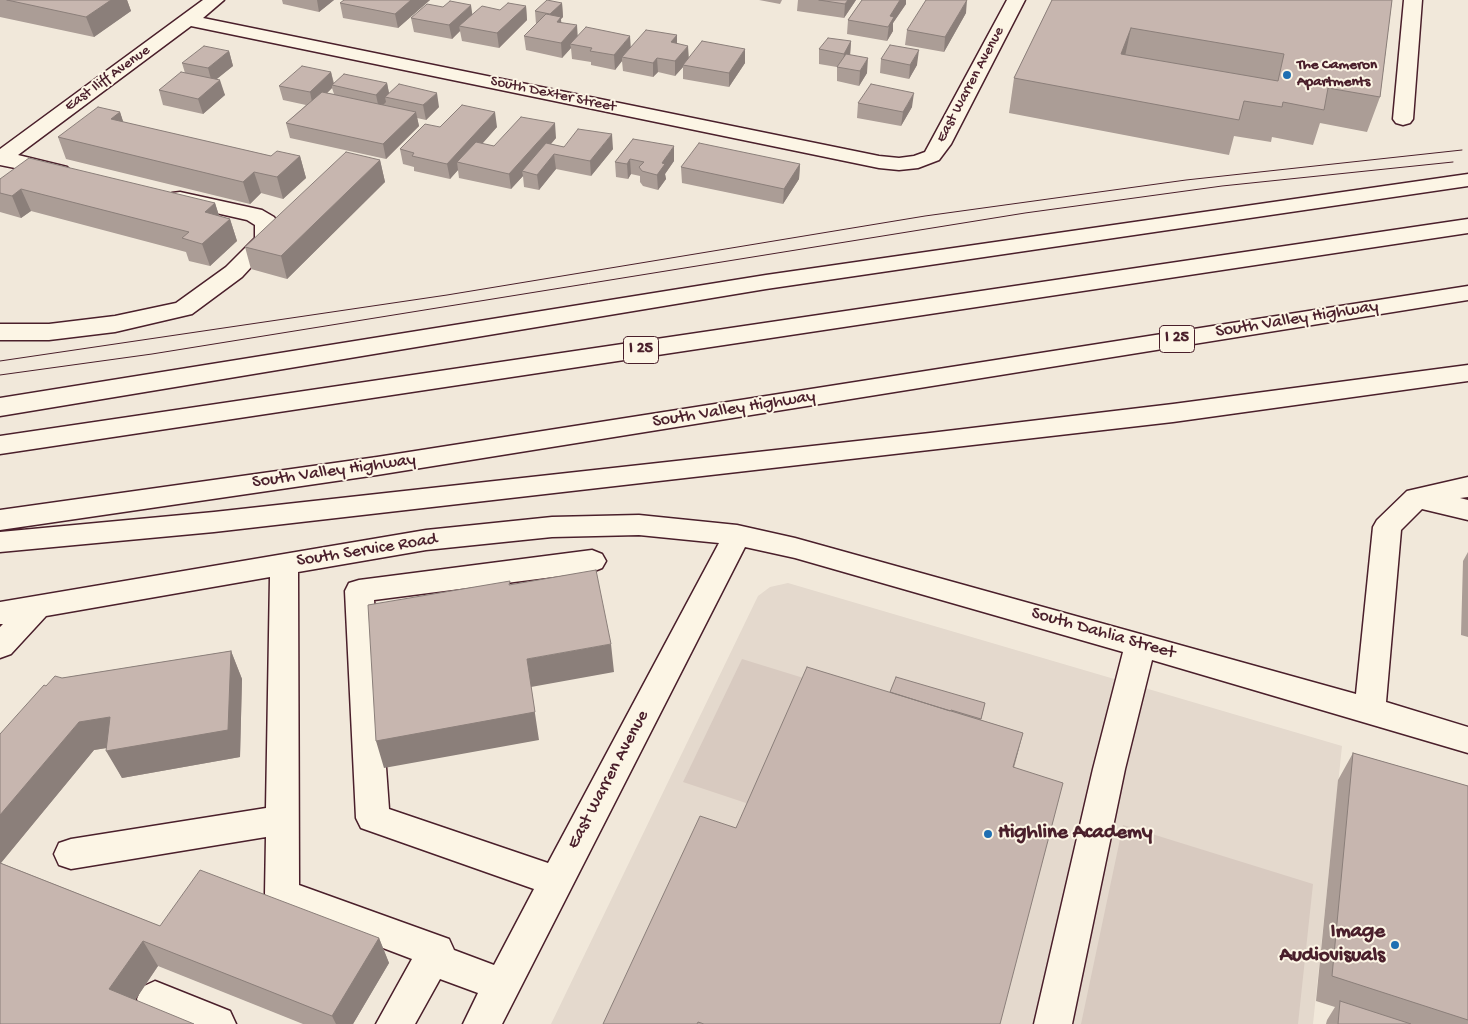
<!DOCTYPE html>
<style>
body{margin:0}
canvas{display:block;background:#f1e8da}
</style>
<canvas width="1468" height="1024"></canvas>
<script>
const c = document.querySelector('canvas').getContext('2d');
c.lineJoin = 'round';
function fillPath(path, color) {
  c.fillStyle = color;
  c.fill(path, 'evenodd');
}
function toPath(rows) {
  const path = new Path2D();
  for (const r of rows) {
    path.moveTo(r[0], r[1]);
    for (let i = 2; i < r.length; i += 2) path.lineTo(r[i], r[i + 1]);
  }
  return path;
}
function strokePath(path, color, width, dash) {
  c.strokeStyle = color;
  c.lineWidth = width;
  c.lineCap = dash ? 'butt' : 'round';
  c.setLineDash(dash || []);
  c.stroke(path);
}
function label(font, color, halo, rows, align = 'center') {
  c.font = font + ' "Gochi Hand",sans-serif';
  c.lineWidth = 4;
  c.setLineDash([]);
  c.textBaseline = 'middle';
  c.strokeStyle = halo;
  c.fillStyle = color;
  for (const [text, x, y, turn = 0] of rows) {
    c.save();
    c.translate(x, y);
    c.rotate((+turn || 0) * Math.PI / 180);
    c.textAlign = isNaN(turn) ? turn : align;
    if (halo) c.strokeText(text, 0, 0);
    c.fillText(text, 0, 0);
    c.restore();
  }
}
const built = toPath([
 [788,583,1342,746,1313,1024,551,1024,758,596,770,587]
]);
const green = toPath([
 [742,659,810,680,755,806,683,782],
 [1123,825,1313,884,1298,1024,1081,1024]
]);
const minor = toPath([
 [203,0,224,0,203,18,879,156,899,158,914,156,925,152,1007,0,1025,0,951,144,939,160,918,168,899,170,879,168,191,26,18,155,67,167,71,171,67,175,60,177,0,165,0,149,203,0],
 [1404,0,1422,0,1413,119,1410,123,1403,125,1396,123,1393,119,1404,0],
 [180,192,262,210,274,217,277,222,277,239,242,277,192,314,115,332,49,340,0,340,0,324,49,324,115,316,176,303,226,267,255,238,255,225,247,220,172,203,169,198,172,193,180,192],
 [1468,477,1468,497,1460,498,1468,500,1468,520,1422,509,1401,530,1386,702,1468,727,1468,753,1152,660,1125,769,1072,1024,1034,1024,1093,769,1123,652,795,558,745,547,502,1024,463,1024,478,993,440,979,415,1024,376,1024,412,959,270,905,265,894,266,837,71,869,59,865,54,854,59,843,71,839,266,808,270,577,46,616,11,654,0,658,0,627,3,624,0,624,0,602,426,530,552,517,639,515,737,525,795,538,1356,694,1373,527,1377,520,1407,491,1468,477],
 [639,535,719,543,548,863,389,809,374,600,592,572,602,568,606,561,602,554,592,550,359,580,349,583,345,591,356,818,361,828,534,889,494,965,454,950,449,939,299,885,298,572,426,550,552,537,639,535],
 [155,981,230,1011,236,1024,173,1024,142,1011,137,999,142,987,155,981]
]);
const highway = toPath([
 [1468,174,1468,186,766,289,0,416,0,398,766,275,1468,174],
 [1468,219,1468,233,0,454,0,436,1468,219],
 [1468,286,1468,300,377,475,0,530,0,510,377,457,1468,286],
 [1468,365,1468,381,1173,422,214,532,0,552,0,532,214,512,930,433,1173,404,1468,365]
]);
const tram = toPath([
 [0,361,447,295,925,216,1186,180,1462,150],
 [0,375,152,354,1025,213,1222,186,1453,162]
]);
const wall = toPath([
 [0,0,127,0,131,11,94,37,0,17],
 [282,0,334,0,319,12,283,4],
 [430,0,398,28,343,18,340,3],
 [759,0,782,0,780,4],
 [798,0,856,0,844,18,797,11],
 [862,0,906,0,906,4,893,23,893,31,887,41,847,34,848,20],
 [1052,0,1392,0,1380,97,1367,132,1320,123,1313,145,1272,137,1271,142,1234,136,1229,155,1009,113,1014,78],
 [562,3,563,17,561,19,561,23,578,36,631,47,677,35,677,43,688,58,745,63,729,87,683,79,683,67,675,76,658,72,653,77,623,71,622,61,615,70,591,65,591,62,572,59,571,48,562,58,526,50,524,36,536,24,535,11],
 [526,6,527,20,499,48,462,41,460,31,452,39,414,32,411,18,472,15],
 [966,13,944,52,905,45,907,30],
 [851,41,850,55,867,73,859,86,837,81,837,67,819,64,819,49],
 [229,51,233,66,216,79,225,95,203,114,163,105,159,90,185,73,182,63],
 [881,59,917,65,909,79,880,73],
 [331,72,334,83,387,83,389,93,439,107,426,120,417,118,419,126,386,159,290,138,286,123,306,105,283,100,279,86],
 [332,88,334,94,327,93],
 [858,103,912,107,901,126,857,118],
 [120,112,123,122,271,156,300,156,306,178,283,199,261,193,250,204,66,159,58,137],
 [440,127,497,127,482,144,494,146,556,138,551,144,564,147,613,149,591,176,556,169,539,190,524,187,523,176,511,189,459,178,458,170,450,179,414,171,414,167,403,164,400,149],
 [633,139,674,161,665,174,666,179,658,190,643,186,640,182,640,176,631,174,628,179,616,177,615,162],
 [380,160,385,182,287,279,251,269,245,247],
 [800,164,799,179,783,204,682,183,681,167],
 [0,179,215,203,219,216,230,219,237,241,210,266,189,261,186,252,31,211,21,218,0,212],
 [1468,552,1468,637,1461,635,1463,561],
 [231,651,242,679,240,757,122,778,107,748,94,750,1,863,160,926,379,938,389,963,353,1024,303,1024,158,966,135,1000,0,1024,0,734,62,678],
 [890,693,985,703,981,720,1023,733,1014,768,1000,1024,603,1024,736,828],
 [1353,753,1468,786,1468,1024,1326,1024,1327,1020,1335,1007,1316,1001,1338,780]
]);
const shadedWall = toPath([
 [111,0,127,0,131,11,94,37,86,17],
 [317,0,334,0,319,12],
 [411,0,430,0,398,28,395,14],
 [848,0,856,0,844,18,845,4],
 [900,0,906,0,906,4,893,23,893,31,887,41,890,16],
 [967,0,966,13,944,52,945,37],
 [562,3,563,17,561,19,562,31,552,28,550,14],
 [471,5,473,19,459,26,460,31,452,39,449,25],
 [526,6,527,20,499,48,497,33],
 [577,25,578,40,570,44,571,48,562,58,561,43],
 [1131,28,1124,61,1121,54],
 [677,35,677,50,671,42],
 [630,36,631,50,622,57,622,61,615,70,614,55],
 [851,41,850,56,843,68,844,54],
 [688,46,689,60,683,65,683,67,675,76,675,61],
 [745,49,745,63,729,87,729,73],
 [919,50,917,65,909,79,910,65],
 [229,51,233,66,212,83,208,68],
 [657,58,658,72,653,77,653,63],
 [868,58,867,73,859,86,860,71],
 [331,72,334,86,332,85,332,88,313,107,310,92],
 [220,80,225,95,203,114,198,99],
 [387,83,390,98,385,97,386,102,379,109,376,95],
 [437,93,439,107,426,120,423,105],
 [914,93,912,107,901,126,903,112],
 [120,112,127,133,111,119],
 [416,112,419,126,386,159,383,144],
 [495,112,497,127,464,164,457,162,458,170,450,179,447,164],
 [555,123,556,138,526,172,522,171,523,176,511,189,509,174],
 [612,134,613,149,591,176,590,161],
 [674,146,674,161,665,174,666,179,658,190,657,175,662,163],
 [554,154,556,169,539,190,537,175],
 [300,156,306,178,283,199,277,177],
 [630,159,631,174,628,179,627,164],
 [380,160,385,182,287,279,281,256],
 [800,164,799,179,783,204,784,189],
 [254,172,261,193,250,204,243,182],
 [21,189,31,211,21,218,12,196],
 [215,203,222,225,205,212],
 [230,219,237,241,210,266,202,244],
 [611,644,614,672,531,687,539,740,384,768,376,741,527,659],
 [231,651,242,679,240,757,122,778,106,751],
 [110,717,124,745,94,750,0,864,0,815,79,722],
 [1023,733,1017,755,1007,789,1013,767],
 [379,938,389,963,353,1024,336,1024,332,1016],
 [143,941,158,966,126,1014,109,989]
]);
const building = toPath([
 [7,0,111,0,86,17,7,0],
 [344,0,411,0,395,14,340,3,344,0],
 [547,0,562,3,550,14,535,11,547,0],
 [819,0,848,0,845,4,819,0],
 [862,0,900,0,890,16,894,17,888,27,848,20,862,0],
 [926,0,967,0,945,37,907,30,926,0],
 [1052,0,1392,0,1380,97,1328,88,1324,110,1283,102,1282,107,1244,101,1239,120,1014,78,1052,0],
 [1131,28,1284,54,1278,81,1121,54,1131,28],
 [450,1,471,5,449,25,411,18,427,4,443,7,450,1],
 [508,3,526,6,497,33,459,26,482,6,500,10,508,3],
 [546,14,561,17,557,22,577,25,561,43,524,36,546,14],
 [586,27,630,36,614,55,590,51,592,48,570,44,586,27],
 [646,30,677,35,671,42,688,46,675,61,657,58,653,63,622,57,646,30],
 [828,38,851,41,844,54,819,49,828,38],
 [702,41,745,49,729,73,683,65,702,41],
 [890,45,919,50,910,65,881,59,890,45],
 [204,46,229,51,208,68,182,63,204,46],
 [846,54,868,58,860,71,837,67,846,54],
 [302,66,331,72,310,92,279,86,302,66],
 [181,72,220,80,198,99,159,90,181,72],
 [344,74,387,83,376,95,332,85,344,74],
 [399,84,437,93,423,105,385,97,399,84],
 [871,84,914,93,903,112,858,103,871,84],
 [322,92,416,112,383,144,286,123,322,92],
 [462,105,495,112,447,164,412,156,414,153,400,149,425,124,440,127,462,105],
 [98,107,120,112,111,119,271,156,277,151,300,156,277,177,254,172,243,182,58,137,98,107],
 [521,117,555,123,509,174,457,162,476,142,494,146,521,117],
 [578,129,612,134,590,161,554,154,537,175,522,171,546,143,564,147,578,129],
 [633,139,674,146,662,163,665,164,657,175,642,171,639,167,644,162,630,159,627,164,615,162,633,139],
 [699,143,800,164,784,189,681,167,699,143],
 [346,152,380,160,281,256,245,247,346,152],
 [29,158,215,203,205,212,230,219,202,244,182,238,189,232,21,189,12,196,0,193,0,179,29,158],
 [596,570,611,644,527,659,535,712,376,741,368,605,510,581,509,585,596,570],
 [231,651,228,730,106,751,110,717,79,722,0,815,0,734,44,685,46,686,55,676,62,678,231,651],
 [807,667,1023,733,1013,767,1063,783,1000,1024,704,1024,698,1022,697,1024,603,1024,700,816,736,828,807,667],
 [896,677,985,703,981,719,951,710,950,711,890,692,896,677],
 [1353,753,1468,786,1468,1020,1332,976,1353,753],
 [0,863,160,926,200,870,379,938,332,1016,143,941,109,989,194,1024,0,1024,0,863],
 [1340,1001,1411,1024,1338,1024,1340,1001]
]);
const markers = [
 [1287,75,5,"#1f6fb2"],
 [988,834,5,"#1f6fb2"],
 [1395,945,5,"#1f6fb2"]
];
const farPoinames = [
 ["The Cameron",1297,66],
 ["Apartments",1297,83]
];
const farStreetnames = [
 ["East Iliff Avenue",108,79,-36],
 ["East Warren Avenue",971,85,-62],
 ["South Dexter Street",553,95,12]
];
const shields = [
 [1177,339,35],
 [641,350,35]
];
const shieldNames = [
 ["I 25",1177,339],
 ["I 25",641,350]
];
const streetNames = [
 ["South Valley Highway",1297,320,-9],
 ["South Valley Highway",734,410,-9],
 ["South Valley Highway",334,472,-8],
 ["South Service Road",367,551,-9],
 ["South Dahlia Street",1103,634,16],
 ["East Warren Avenue",609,780,-62]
];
const nearPoinames = [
 ["Highline Academy",998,834],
 ["Image",1385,933,"right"],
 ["Audiovisuals",1385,957,"right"]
];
fillPath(built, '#e4d9cd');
fillPath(green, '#d8cac0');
strokePath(minor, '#4a1f2b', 3);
strokePath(highway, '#4a1f2b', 3);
fillPath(minor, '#fcf5e5');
fillPath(highway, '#fcf5e5');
strokePath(tram, '#4a1f2b', 1);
fillPath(wall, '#ab9d96');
fillPath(shadedWall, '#8b7f7a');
fillPath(building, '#c7b6af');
strokePath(building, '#8b7f7a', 1);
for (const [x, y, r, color] of markers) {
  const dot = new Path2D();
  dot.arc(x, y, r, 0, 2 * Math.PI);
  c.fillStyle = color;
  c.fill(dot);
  strokePath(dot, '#fcf5e5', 2);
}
label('bold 15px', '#4a1f2b', '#fcf5e5', farPoinames, 'left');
label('15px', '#4a1f2b', '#fcf5e5', farStreetnames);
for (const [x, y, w] of shields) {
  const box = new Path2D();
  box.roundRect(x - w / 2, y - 13.5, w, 27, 4);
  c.fillStyle = '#fcf5e5';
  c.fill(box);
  strokePath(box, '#4a1f2b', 1);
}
label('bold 16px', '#4a1f2b', null, shieldNames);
label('18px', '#4a1f2b', '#fcf5e5', streetNames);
label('bold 21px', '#4a1f2b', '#fcf5e5', nearPoinames, 'left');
</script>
